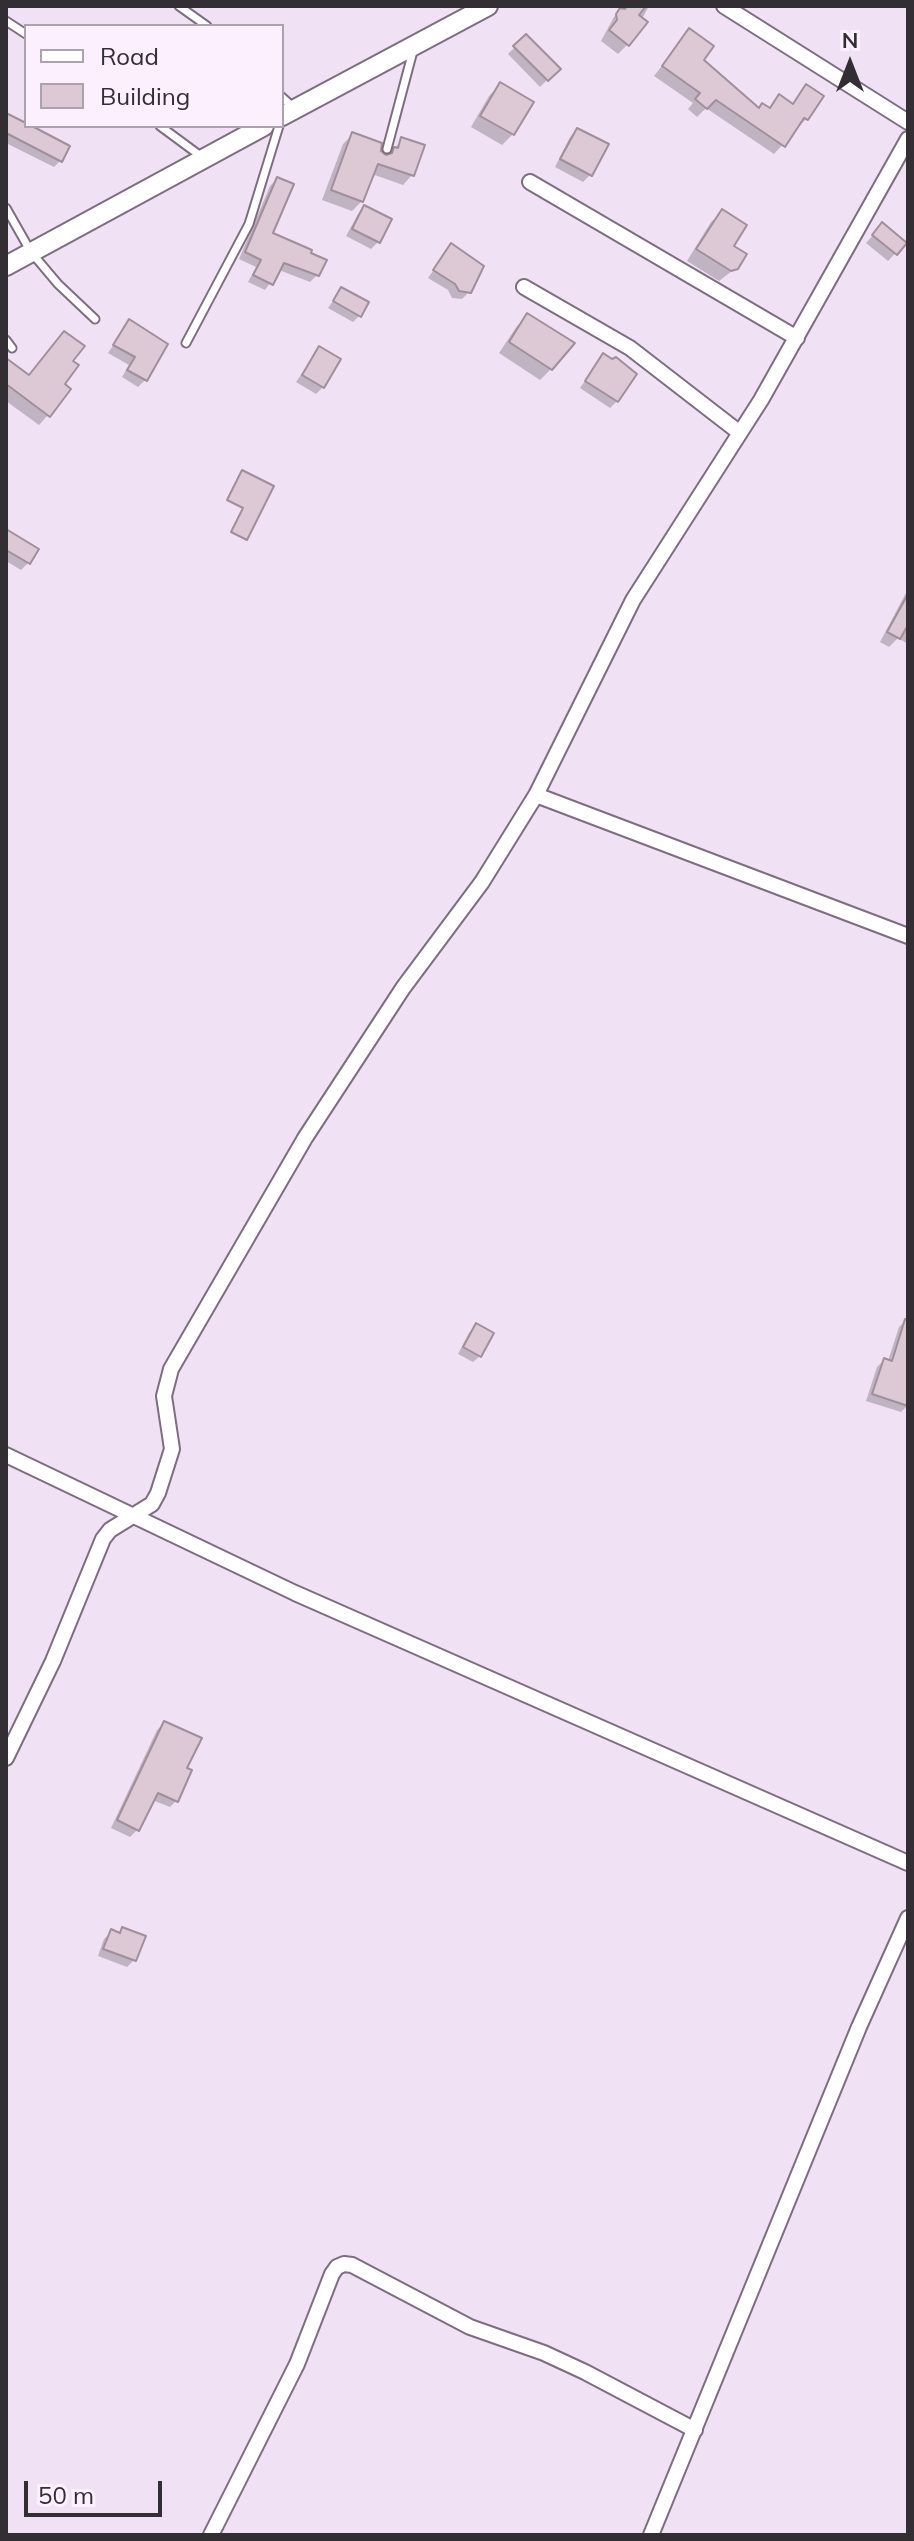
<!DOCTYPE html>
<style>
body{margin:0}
#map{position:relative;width:914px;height:2541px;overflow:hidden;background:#f0e1f4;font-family:Mulish,sans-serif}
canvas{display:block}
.frame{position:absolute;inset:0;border:8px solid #332d34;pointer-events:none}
.legend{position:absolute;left:24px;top:24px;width:260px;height:104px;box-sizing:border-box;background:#fcf0ff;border:2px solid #aca2ae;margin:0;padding:10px 14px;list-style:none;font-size:24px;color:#332d34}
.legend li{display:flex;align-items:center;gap:16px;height:40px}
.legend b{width:40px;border:2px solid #aca2ae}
.north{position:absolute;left:810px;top:24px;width:80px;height:80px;-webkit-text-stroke:6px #fcf0ff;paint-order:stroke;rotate:0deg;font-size:22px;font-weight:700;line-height:32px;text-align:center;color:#332d34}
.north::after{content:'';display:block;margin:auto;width:28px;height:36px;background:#332d34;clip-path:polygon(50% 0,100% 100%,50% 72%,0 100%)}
.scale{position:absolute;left:24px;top:2481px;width:138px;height:36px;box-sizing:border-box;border:4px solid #332d34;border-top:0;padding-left:10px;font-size:24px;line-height:28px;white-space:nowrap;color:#332d34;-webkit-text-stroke:6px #fcf0ff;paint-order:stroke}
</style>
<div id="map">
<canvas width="914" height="2541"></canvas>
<div class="frame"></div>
<ul class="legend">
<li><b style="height:10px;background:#fff"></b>Road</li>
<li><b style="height:22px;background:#ddc8d6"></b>Building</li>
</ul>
<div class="north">N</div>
<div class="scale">50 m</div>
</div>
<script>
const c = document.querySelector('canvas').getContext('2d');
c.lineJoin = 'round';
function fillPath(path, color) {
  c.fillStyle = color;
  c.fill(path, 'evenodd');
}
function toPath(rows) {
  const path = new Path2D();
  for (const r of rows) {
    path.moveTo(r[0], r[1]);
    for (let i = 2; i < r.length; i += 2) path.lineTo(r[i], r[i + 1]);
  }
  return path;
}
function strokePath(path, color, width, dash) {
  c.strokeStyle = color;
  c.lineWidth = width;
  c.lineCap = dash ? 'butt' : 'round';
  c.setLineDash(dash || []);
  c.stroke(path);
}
const shadow = toPath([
 [620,6,649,6,628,44,618,54,601,41],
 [689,31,701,60,758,110,768,109,779,97,791,105,806,87,806,119,774,154,706,108,697,117,688,109,693,103,654,76],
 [526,36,558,69,540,87,508,54],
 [500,85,513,134,502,145,471,127,489,96],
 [6,115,27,126,61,160,54,167,6,143],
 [577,130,606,145,590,175,583,182,555,167,570,137],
 [353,134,386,158,402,140,412,175,403,185,372,174,362,201,352,211,322,200,343,144],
 [277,179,270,234,317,275,310,282,279,270,265,290,248,282,256,267,239,259,270,186],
 [365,207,378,242,371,249,346,236,358,214],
 [722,212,736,268,719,281,687,261,711,222],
 [876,232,905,243,888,261,866,243],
 [451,245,469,292,462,299,452,298,448,290,428,278],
 [342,289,360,315,353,322,328,308],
 [528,315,551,369,540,380,499,353,517,326],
 [129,322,145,380,138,387,122,377,129,365,108,353],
 [319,348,323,387,316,394,296,382],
 [603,355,617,401,610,408,580,388],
 [6,361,28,377,70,362,48,415,39,425,6,401],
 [6,542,28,563,21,570,6,561],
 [908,589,908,644,898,638,889,647,880,642],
 [906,1320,908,1405,901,1412,866,1401,877,1367,884,1360,888,1361,899,1327],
 [476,1326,480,1356,473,1362,458,1354,469,1333],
 [164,1723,184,1769,177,1800,170,1807,152,1800,137,1830,130,1837,111,1828,157,1730],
 [123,1930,143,1937,134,1960,127,1967,98,1956,104,1939,111,1932,118,1934]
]);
const building = toPath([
 [627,6,646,6,639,15,648,22,629,46,609,30,617,20,616,14,620,8,625,9,627,6],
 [689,28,714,46,704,60,759,108,762,103,770,108,779,94,793,104,806,84,824,96,808,120,804,118,785,147,716,100,707,109,695,99,700,93,662,66,689,28],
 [526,34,561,69,548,81,513,46,526,34],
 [500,82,534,102,514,135,480,116,500,82],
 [6,113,26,123,26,126,32,126,70,146,62,162,6,133,6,113],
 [577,128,609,144,592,176,560,159,577,128],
 [352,132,382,143,381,151,386,155,392,153,394,147,398,148,401,137,425,145,414,176,378,164,363,202,331,190,352,132],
 [277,177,294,184,273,233,312,250,311,253,327,260,319,276,284,263,273,285,253,275,261,260,245,252,277,177],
 [364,205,392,219,380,243,352,229,364,205],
 [722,209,747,225,734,246,747,254,738,269,731,271,696,249,722,209],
 [882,222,907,243,897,255,872,235,882,222],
 [451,243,484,266,471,293,459,291,455,284,433,270,451,243],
 [341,287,369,302,361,317,333,301,341,287],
 [527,313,575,343,552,370,509,342,527,313],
 [129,319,168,344,147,381,127,370,135,357,113,345,129,319],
 [64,331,85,346,73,361,79,365,65,384,71,389,50,417,6,384,6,358,29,375,64,331],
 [319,346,341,359,324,388,302,375,319,346],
 [603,353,612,359,616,357,637,374,618,402,585,381,603,353],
 [242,470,274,486,247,540,231,532,243,508,227,500,242,470],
 [6,529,39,549,30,564,6,550,6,529],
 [908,594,908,625,900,639,887,632,908,594],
 [905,1319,908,1320,908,1406,872,1394,884,1358,892,1361,905,1319],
 [476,1323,494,1333,481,1357,463,1347,476,1323],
 [164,1721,202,1738,187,1768,192,1770,178,1802,158,1793,139,1831,117,1820,164,1721],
 [122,1927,146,1936,136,1961,103,1949,111,1929,120,1933,122,1927]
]);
const service = toPath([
 [179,6,207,26],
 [6,21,26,34],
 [282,97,294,108],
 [160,126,202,157],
 [387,149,413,51],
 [6,208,31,252,58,284,95,319],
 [6,340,12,348],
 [186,343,249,224,279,126]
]);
const minor = toPath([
 [724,6,908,122],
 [530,182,797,338],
 [524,287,630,348,740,433],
 [536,795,908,936],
 [6,1455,295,1593,908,1863],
 [6,1758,53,1661,103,1539,110,1530,152,1504,158,1493,172,1449,164,1396,171,1369,305,1138,403,988,482,882,536,795,633,600,761,400,908,139],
 [211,2535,297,2364,332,2274,337,2267,344,2264,352,2265,470,2327,544,2353,585,2372,695,2430],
 [651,2535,859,2027,908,1918]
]);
const tertiary = toPath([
 [282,116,488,6],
 [6,266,264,126]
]);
fillPath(shadow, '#0003');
fillPath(building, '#ddc8d6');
strokePath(building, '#a18e9b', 2);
strokePath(service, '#7c6e7f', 11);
strokePath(minor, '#7c6e7f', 18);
strokePath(tertiary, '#7c6e7f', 22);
strokePath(service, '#fff', 7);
strokePath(minor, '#fff', 14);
strokePath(tertiary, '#fff', 18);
</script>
